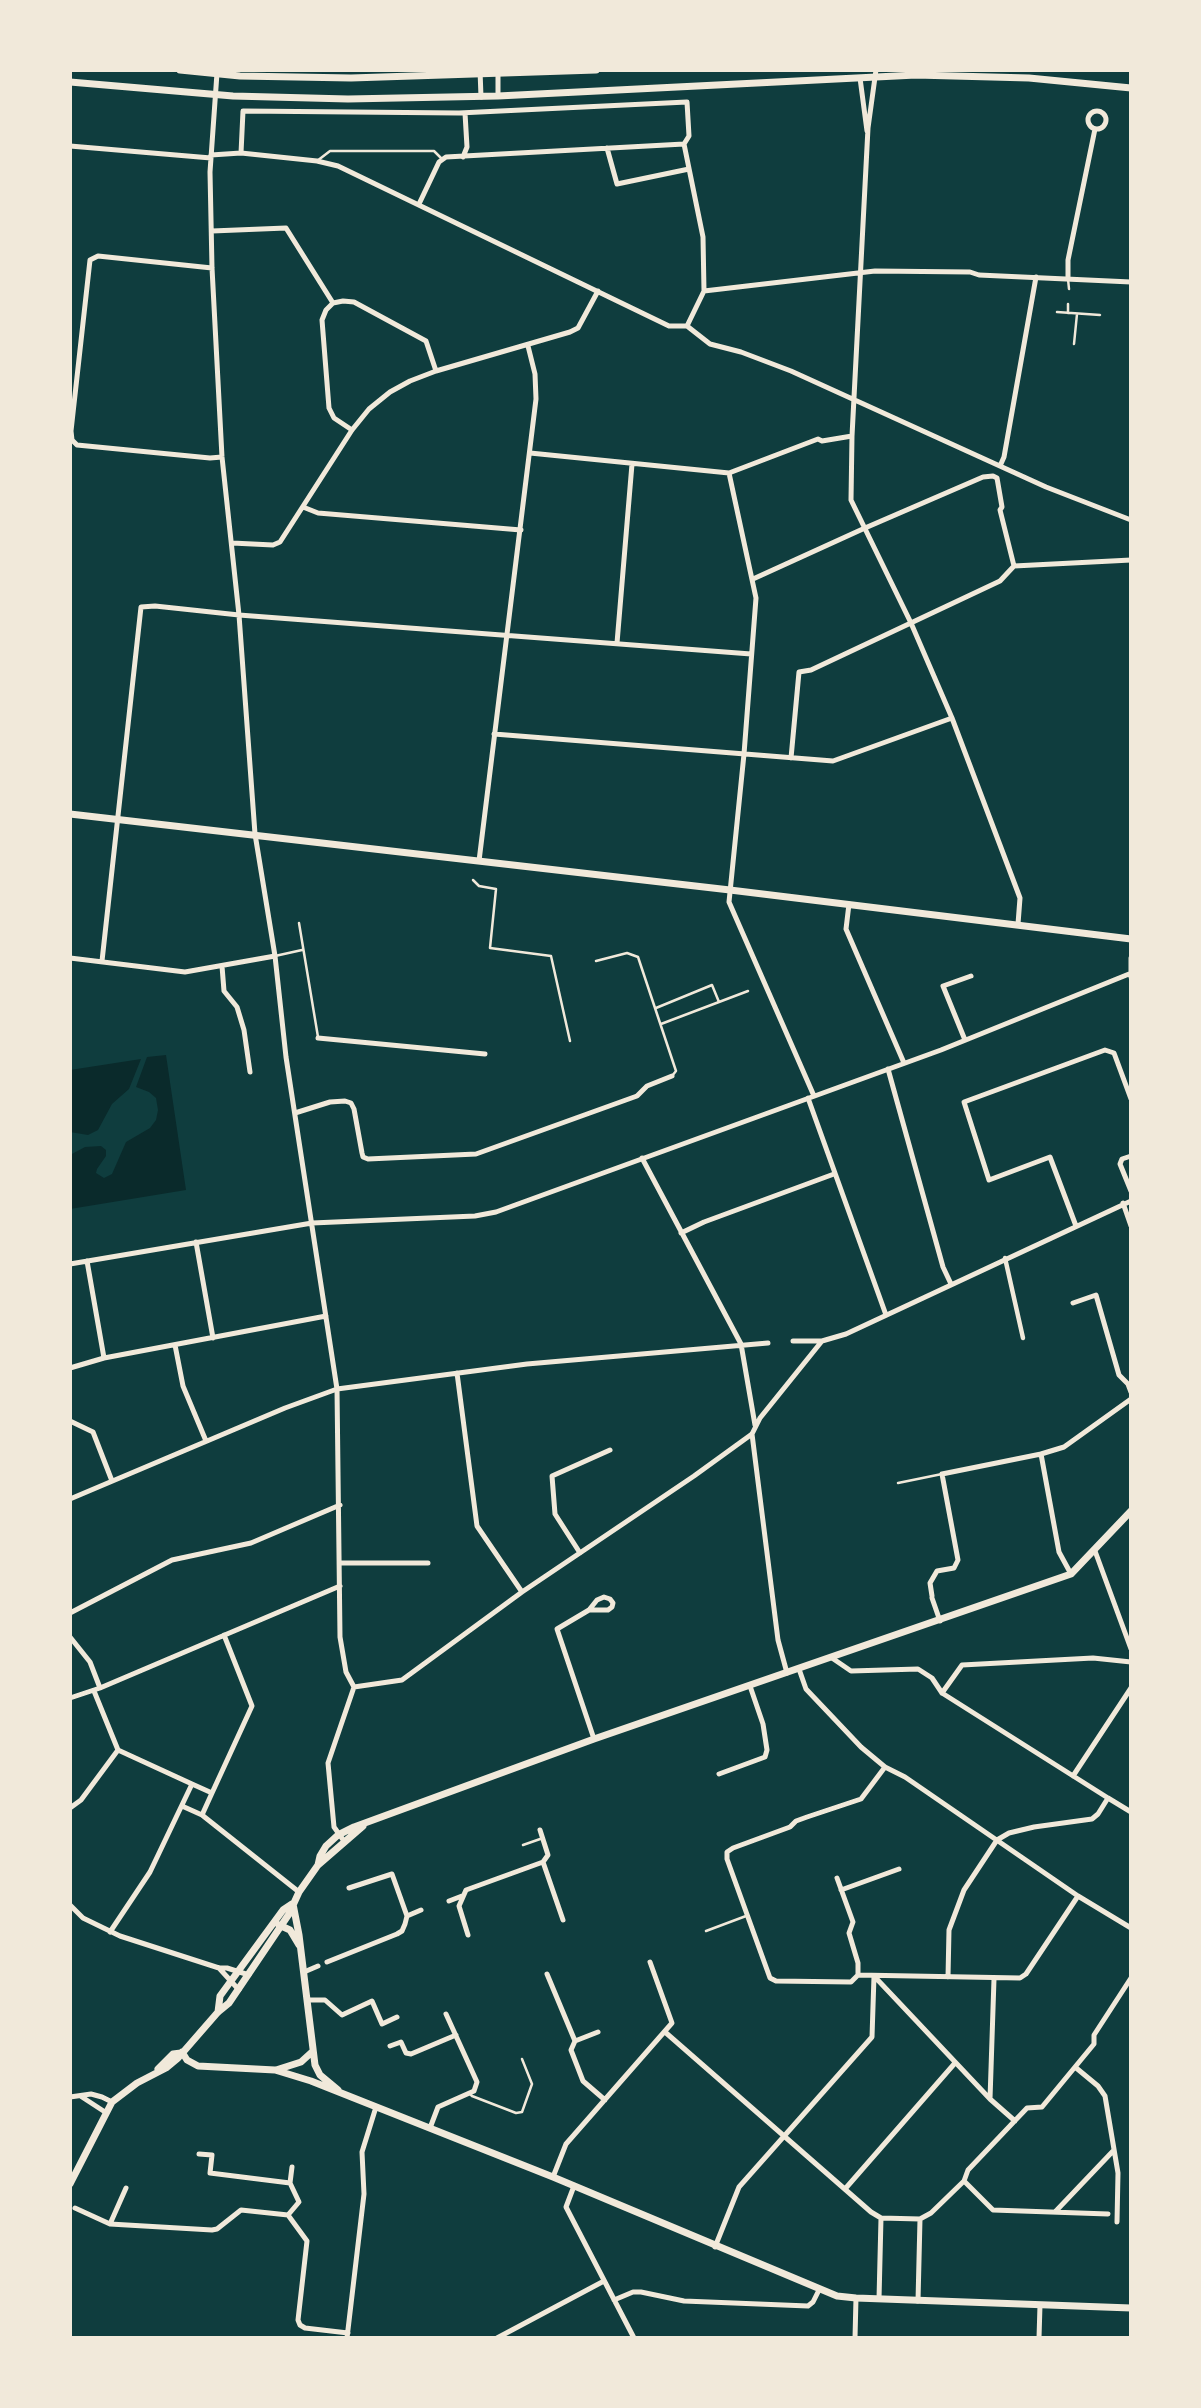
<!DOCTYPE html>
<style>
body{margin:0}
#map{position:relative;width:1201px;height:2408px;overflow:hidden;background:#0f3d3e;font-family:"DM Sans",sans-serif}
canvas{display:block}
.frame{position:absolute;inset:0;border:72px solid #f1e9da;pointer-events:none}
</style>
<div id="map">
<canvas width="1201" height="2408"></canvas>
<div class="frame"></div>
</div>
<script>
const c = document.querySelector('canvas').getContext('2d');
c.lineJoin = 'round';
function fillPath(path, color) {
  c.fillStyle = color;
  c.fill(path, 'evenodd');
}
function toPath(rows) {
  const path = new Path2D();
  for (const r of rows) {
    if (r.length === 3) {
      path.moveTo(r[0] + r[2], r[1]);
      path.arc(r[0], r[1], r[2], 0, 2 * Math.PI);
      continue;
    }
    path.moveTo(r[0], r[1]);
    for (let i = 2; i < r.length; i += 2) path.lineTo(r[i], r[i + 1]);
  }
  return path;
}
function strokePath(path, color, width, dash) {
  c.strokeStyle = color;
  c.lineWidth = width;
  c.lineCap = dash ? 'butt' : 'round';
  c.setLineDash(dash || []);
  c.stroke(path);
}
const water = toPath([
 [166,1055,186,1190,70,1209,70,1155,85,1147,101,1146,106,1150,106,1156,97,1169,96,1173,104,1178,112,1174,126,1142,150,1128,156,1120,158,1110,156,1098,149,1092,136,1087,147,1057],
 [141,1059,129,1089,112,1104,98,1130,88,1135,70,1132,70,1070]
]);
const service = toPath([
 [317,161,330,151,434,151,441,158],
 [1068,279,1069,289],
 [1068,304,1068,313],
 [1057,312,1100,315],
 [1074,344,1077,314],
 [473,880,479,886,496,889,490,948,551,956,570,1041],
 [299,923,318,1037],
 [275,956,302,950],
 [596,961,627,953,638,957,676,1071,672,1076],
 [656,1008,712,985,719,1002],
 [661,1024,748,991],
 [898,1483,942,1474],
 [523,1845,543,1838],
 [706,1931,746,1916],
 [469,2093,472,2096,516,2113,522,2112,532,2084,522,2059]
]);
const pedestrian = toPath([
 [1005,1258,1023,1338]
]);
const minor = toPath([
 [480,70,481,97],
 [876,70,868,128,852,436,851,500,911,623,952,718,1020,898,1018,924],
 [498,72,498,96],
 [217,73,210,172,212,268,222,457,239,615,255,834,275,956,286,1057,337,1389,340,1637,346,1672,354,1687,328,1763,334,1827,344,1841],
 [860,78,867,131],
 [1097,120,9],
 [70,146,211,158],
 [607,148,617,184,689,169],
 [241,153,243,111,459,113,687,102,689,136,684,144,703,237,704,291,687,326],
 [211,155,241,153,317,161,338,166,669,326,687,326,710,344,741,352,791,371,1046,487,1131,520],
 [463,157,467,147,465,113],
 [419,204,439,162,446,157,684,144],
 [212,231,286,228,333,303],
 [212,268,98,256,90,260,71,431,72,440,77,445,210,458,222,457],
 [1068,279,1068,260,1095,129],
 [704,291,875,271,970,272,979,275,1131,282],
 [352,430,334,418,329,408,322,320,326,310,333,303,343,301,354,302,426,341,436,371],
 [530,453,729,473,818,439,822,441,852,436],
 [1000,466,1004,457,1036,277],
 [729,473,756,598,744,754,729,902,814,1096],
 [303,507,318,513,521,530],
 [232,543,273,545,280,542,352,430,369,409,390,392,410,381,436,371,570,332,578,328,598,291],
 [753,579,865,528,983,477,993,476,997,478,1002,507,1000,510,1014,566,1131,560],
 [617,643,632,464],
 [494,734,833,761,952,718],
 [791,758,799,672,811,670,1000,581,1014,566],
 [479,861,536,399,535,374,528,346],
 [849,904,846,929,904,1063],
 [70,958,185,972,275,956],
 [1131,958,1131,977],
 [102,961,141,607,155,606,239,615,751,654],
 [222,966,224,991,237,1007,244,1030,250,1072],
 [318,1038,485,1054],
 [965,1040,943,986,971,976],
 [888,1069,943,1267,951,1284],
 [808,1098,886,1315],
 [295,1113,330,1102,345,1101,351,1103,354,1109,362,1153,363,1157,368,1159,476,1154,637,1096,647,1086,672,1076],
 [1131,1156,1122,1159,1120,1164,1131,1191],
 [642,1158,741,1344,755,1425],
 [1123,1203,1131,1226],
 [1076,1226,1050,1157,989,1180,964,1102,1105,1050,1114,1053,1131,1099],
 [681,1233,704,1222,834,1174],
 [196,1242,213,1338],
 [87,1261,104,1358],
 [70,1264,312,1223,475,1216,496,1212,941,1050,1129,974],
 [1073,1303,1096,1295,1119,1375,1128,1384,1131,1392],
 [793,1341,822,1341],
 [175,1345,183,1386,206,1441],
 [70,1368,104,1358,326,1316],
 [457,1373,477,1526,522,1592],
 [70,1421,93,1432,112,1481],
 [752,1434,778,1640,787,1673],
 [70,1499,285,1408,337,1389,527,1364,768,1343],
 [1095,1551,1131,1649],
 [580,1553,555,1514,552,1476,610,1450],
 [340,1563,428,1563],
 [1071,1574,1059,1552,1041,1454,1064,1447,1131,1399],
 [932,1596,930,1583,937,1571,954,1568,958,1560,942,1474,1041,1454],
 [932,1598,940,1621],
 [589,1610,608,1610,612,1607,613,1603,610,1599,604,1597,597,1600,589,1610,557,1629,594,1739],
 [70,1613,172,1560,251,1543,340,1505],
 [70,1637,90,1662,100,1688],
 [832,1658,851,1671,918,1669,932,1678,942,1693,962,1665,1093,1658,1131,1662],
 [799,1669,806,1689,861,1747,885,1767,905,1777,1078,1896,1131,1928],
 [354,1687,402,1680,522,1592,694,1476,752,1434,760,1418,822,1341,846,1334,1131,1201],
 [94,1691,118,1750,192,1784],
 [942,1693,1108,1798],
 [70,1698,100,1688,340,1586],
 [885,1767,861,1799,807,1817,796,1821,790,1827,733,1848,727,1852,727,1859,770,1978,776,1981,851,1982,858,1975,1020,1978,1026,1974,1078,1896],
 [719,1774,765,1757,767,1750,763,1724,750,1686],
 [1073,1776,1131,1688],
 [212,1793,252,1706,224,1635],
 [70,1808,81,1800,118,1750],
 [202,1815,299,1892],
 [540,1830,548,1855,543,1862,563,1920],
 [837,1878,853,1922,849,1933,858,1963,858,1975],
 [841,1890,899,1869],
 [449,1901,462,1896],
 [70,1905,83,1918,120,1936,219,1968,227,1968,249,1975],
 [407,1916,421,1910],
 [110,1932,150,1872,192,1784,212,1793,202,1815,182,1806],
 [468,1935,459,1906,466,1890,543,1862],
 [327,1962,397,1934,402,1931,405,1924,407,1916,392,1874,349,1888],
 [219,1968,239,1990],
 [304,1972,318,1966],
 [547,1974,575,2041,571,2050,583,2081,605,2100],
 [874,1976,990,2099],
 [948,1977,949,1930,964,1890,997,1840,1009,1833,1034,1827,1092,1819,1098,1814,1108,1798,1131,1812],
 [994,1979,990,2099,1015,2121],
 [307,2000,325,2000,342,2015,372,2001,382,2024,397,2017],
 [665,2032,871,2212,881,2218],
 [575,2041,598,2032],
 [390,2046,401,2042,406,2053,411,2054,456,2035],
 [1075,2067,1098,2086,1105,2096,1118,2173,1117,2222],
 [70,2097,91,2094,102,2097,112,2102],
 [82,2097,105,2112],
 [430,2128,438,2107,474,2091,477,2082,446,2014],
 [199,2154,212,2155,210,2173,290,2183,299,2202,288,2215],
 [553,2177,566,2144,672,2023,650,1962],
 [964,2181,993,2210,1108,2214],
 [290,2183,292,2167],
 [574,2186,566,2207,634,2338],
 [845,2189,955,2063],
 [75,2208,110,2224,212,2230,217,2229,241,2210,288,2215,307,2241,298,2320,300,2325,305,2328,348,2333],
 [1055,2212,1114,2150],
 [881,2218,920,2219],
 [920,2219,931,2213,964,2181,968,2170,1027,2108,1042,2107,1094,2044,1094,2035,1131,1978],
 [110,2224,126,2188],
 [715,2247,739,2187,872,2037,874,1976],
 [879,2299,881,2218],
 [614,2300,633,2292,641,2292,684,2301,808,2306,813,2302,819,2290],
 [918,2301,920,2219],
 [347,2338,364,2194,362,2152,376,2107],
 [497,2338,604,2281],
 [855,2338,856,2298],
 [1039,2338,1040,2305]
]);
const tertiary = toPath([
 [180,70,240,76,351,78,596,70],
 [70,82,233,96,348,99,498,96,916,75,1029,78,1131,88],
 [70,814,730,890,1131,939],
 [318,1865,320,1856,326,1846,338,1835,354,1827,594,1739,1071,1574,1131,1511],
 [293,1904,299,1935,315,2065,320,2075,338,2090],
 [279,1925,290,1930,299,1945],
 [218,2012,220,1996,283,1910,292,1904],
 [182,2052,187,2060,198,2066,275,2070,311,2081,553,2177,837,2296,856,2298,1131,2308],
 [158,2069,173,2054,181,2053],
 [276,2070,301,2062,312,2052],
 [70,2184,112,2102,137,2083,166,2068,178,2058,218,2012,229,2003,289,1914,299,1892,318,1865,363,1826]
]);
fillPath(water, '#0a2a2b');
strokePath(service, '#f1e9da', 2.5);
strokePath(pedestrian, '#f1e9da', 4.5);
strokePath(minor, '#f1e9da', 5);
strokePath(tertiary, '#f1e9da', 7);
</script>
